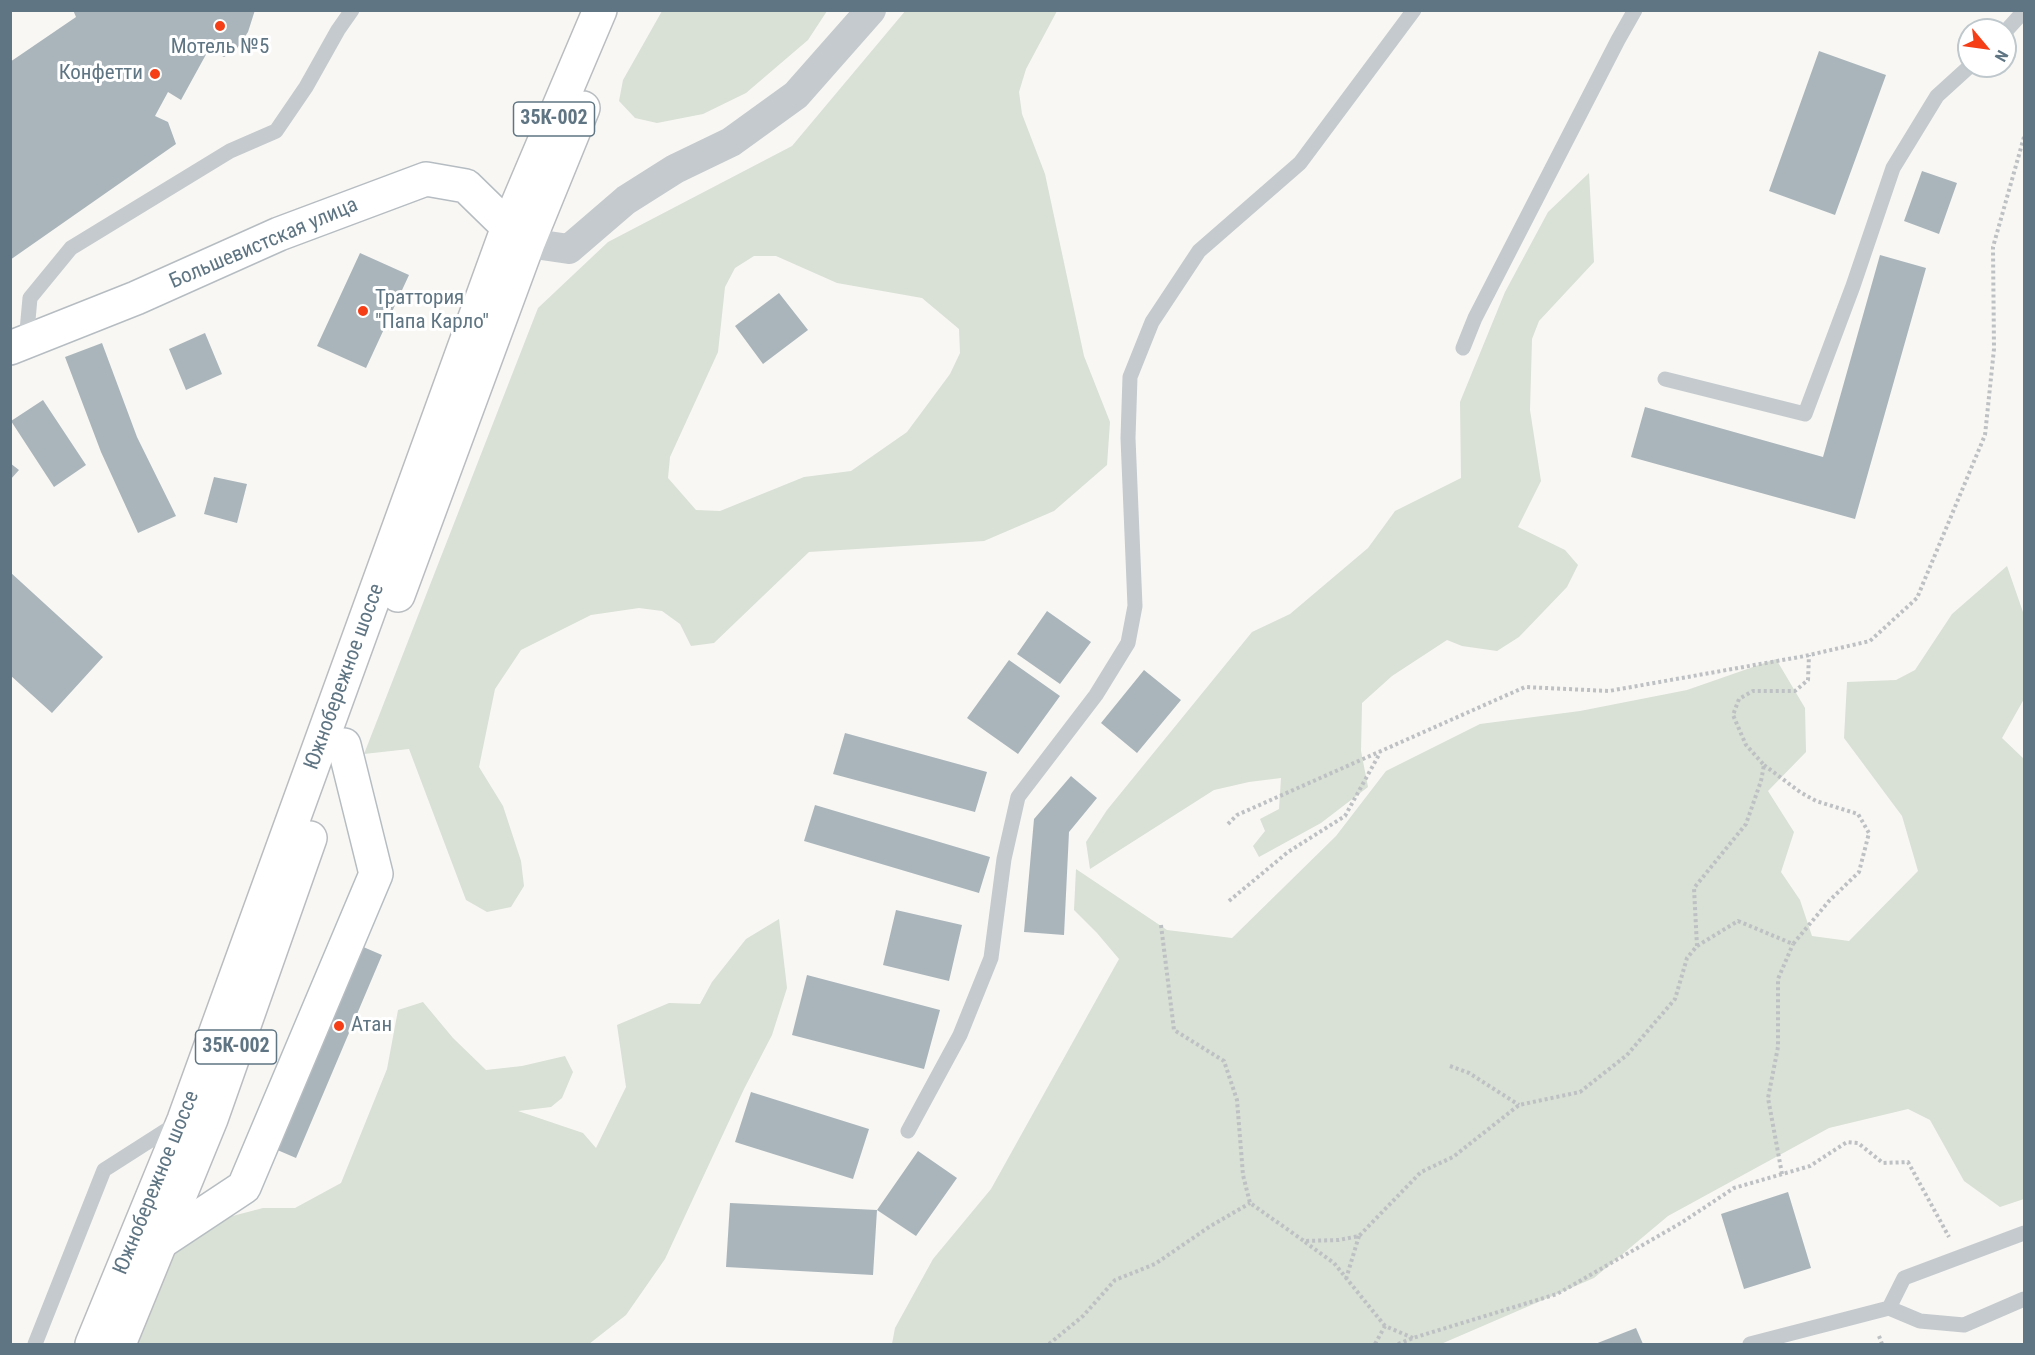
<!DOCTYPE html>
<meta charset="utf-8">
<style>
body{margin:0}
#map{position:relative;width:2035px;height:1355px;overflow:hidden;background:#f8f7f4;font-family:"Roboto Condensed",sans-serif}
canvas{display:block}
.frame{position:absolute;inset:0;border:12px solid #5f7583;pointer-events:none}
.north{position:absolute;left:1957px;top:18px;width:60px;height:60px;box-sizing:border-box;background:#fff;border:2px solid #bfc8cd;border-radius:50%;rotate:119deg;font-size:16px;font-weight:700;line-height:24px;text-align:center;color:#5f7583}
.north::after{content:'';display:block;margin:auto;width:21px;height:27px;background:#f63e16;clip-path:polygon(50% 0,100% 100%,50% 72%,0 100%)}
</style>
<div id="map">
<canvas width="2035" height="1355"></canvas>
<div class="frame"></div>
<div class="north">N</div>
</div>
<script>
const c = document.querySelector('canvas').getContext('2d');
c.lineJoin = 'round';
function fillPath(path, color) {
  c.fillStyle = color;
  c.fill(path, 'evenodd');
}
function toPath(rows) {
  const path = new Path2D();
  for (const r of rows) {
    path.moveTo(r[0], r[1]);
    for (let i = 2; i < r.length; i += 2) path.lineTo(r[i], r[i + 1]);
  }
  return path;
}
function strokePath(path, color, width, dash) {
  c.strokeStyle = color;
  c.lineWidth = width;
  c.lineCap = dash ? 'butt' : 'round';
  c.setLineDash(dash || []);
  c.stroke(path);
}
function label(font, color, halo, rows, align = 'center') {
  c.font = font + ' "Roboto Condensed",sans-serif';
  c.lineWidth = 6;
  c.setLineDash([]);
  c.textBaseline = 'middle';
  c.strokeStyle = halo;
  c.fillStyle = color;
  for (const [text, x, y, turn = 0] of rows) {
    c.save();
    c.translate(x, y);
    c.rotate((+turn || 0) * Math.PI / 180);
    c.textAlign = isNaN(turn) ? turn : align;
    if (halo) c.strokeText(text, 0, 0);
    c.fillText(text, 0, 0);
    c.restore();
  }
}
const green = toPath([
 [906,10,1057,11,1026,69,1019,92,1022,114,1045,174,1084,356,1110,422,1107,465,1054,511,984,541,809,552,714,643,691,646,680,624,662,611,639,608,591,615,521,650,495,689,479,767,503,806,521,861,524,886,511,907,487,912,466,900,409,749,364,754,538,308,608,242,792,146],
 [754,256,776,256,837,283,922,298,959,329,960,353,950,374,907,432,851,471,804,477,720,511,696,510,668,478,670,457,718,352,725,287,735,268],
 [662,11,662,10,827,11,808,40,746,93,703,114,657,123,635,118,619,101,623,80],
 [1589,173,1594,262,1539,321,1532,339,1530,410,1541,481,1518,527,1565,550,1578,565,1567,587,1519,637,1497,651,1462,646,1447,640,1392,676,1362,703,1361,751,1368,787,1321,823,1259,857,1253,846,1265,831,1260,819,1279,809,1281,778,1249,782,1214,790,1090,869,1086,842,1107,810,1252,632,1290,614,1368,548,1395,511,1461,478,1460,402,1505,292,1548,212],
 [2007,566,2024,615,2024,699,2002,738,2024,759,2024,1199,2000,1207,1964,1181,1930,1120,1908,1109,1829,1128,1668,1216,1594,1278,1441,1344,892,1344,895,1328,933,1259,991,1189,1119,959,1097,933,1074,910,1076,869,1167,930,1232,938,1336,836,1386,771,1480,724,1580,711,1687,690,1776,659,1805,708,1806,752,1768,791,1794,832,1781,872,1800,900,1812,936,1849,941,1918,871,1902,816,1844,738,1847,682,1896,680,1915,670,1952,614],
 [779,919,787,988,772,1035,744,1089,665,1259,626,1315,589,1344,132,1344,172,1248,221,1219,263,1208,295,1208,341,1183,387,1069,398,1010,423,1002,453,1038,486,1070,522,1066,565,1056,573,1072,562,1098,551,1107,518,1111,583,1133,596,1148,626,1087,617,1025,669,1003,700,1004,712,982,746,939]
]);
const building = toPath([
 [73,10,255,10,248,32,236,50,224,57,209,49,181,100,168,92,155,116,168,122,176,144,10,260,10,62,76,17],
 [1819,51,1886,75,1835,215,1769,191],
 [1922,171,1957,183,1939,234,1904,221],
 [360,253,409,275,366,368,317,346],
 [1880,255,1926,268,1855,519,1631,457,1645,407,1823,457],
 [779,293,808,330,763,364,735,326],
 [205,333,222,374,186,390,169,349],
 [102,343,137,437,176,516,138,533,101,452,65,357],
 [43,400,86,465,54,487,11,421],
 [10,463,19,470,10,480],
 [214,477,247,484,237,523,204,514],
 [10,572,103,657,52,713,10,675],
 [1047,611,1091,642,1060,684,1017,654],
 [1009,660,1060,696,1018,754,967,718],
 [1144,670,1181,700,1137,753,1101,723],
 [845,733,987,772,975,812,833,774],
 [1071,776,1097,798,1069,832,1064,935,1024,932,1034,819],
 [815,805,990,857,979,893,804,841],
 [896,910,962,925,949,981,883,965],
 [354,943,382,955,296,1158,268,1146],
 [807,975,940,1010,924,1069,792,1035],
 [751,1092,869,1129,853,1179,735,1142],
 [918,1151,957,1178,916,1236,877,1210],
 [1788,1192,1811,1268,1744,1289,1721,1214],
 [730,1203,877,1210,873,1275,726,1267],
 [1636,1328,1643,1344,1595,1344]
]);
const path = toPath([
 [1228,824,1237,815,1525,687,1609,691,1805,656,1870,641,1917,598,1985,435,1994,349,1993,247,2024,137],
 [1229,901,1288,852,1345,816,1380,753],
 [1161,925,1174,1030,1224,1061,1237,1100,1243,1175,1250,1203,1304,1241,1339,1240,1359,1236,1421,1172,1453,1157,1519,1105,1580,1092,1627,1055,1675,999,1687,958,1697,946,1694,888,1746,824,1761,781,1764,765,1746,745,1733,715,1739,699,1753,691,1795,691,1808,680,1809,655],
 [1697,946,1738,921,1793,944,1829,901,1859,872,1869,833,1858,814,1816,801,1800,792,1764,765],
 [1450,1066,1469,1073,1519,1105],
 [1782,1174,1768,1098,1778,1047,1778,979,1793,944],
 [1305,1242,1334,1263,1385,1326],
 [1346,1279,1359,1236],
 [1879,1336,1882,1344],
 [1049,1344,1083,1316,1115,1280,1155,1264,1209,1227,1250,1203],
 [1375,1344,1385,1326,1413,1338],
 [1398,1344,1413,1338,1557,1294,1681,1223,1734,1188,1810,1166,1847,1142,1858,1143,1883,1163,1908,1162,1949,1237]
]);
const lane = toPath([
 [2005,32,2024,11],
 [26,342,30,298,71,248,230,151,276,131,306,87,338,30,352,10],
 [1463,348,1475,318,1618,40,1635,10],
 [1665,379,1805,414,1853,286,1893,168,1937,96,1970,66],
 [908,1131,960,1035,991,958,1004,859,1018,797,1096,695,1128,643,1135,606,1128,438,1130,377,1152,322,1199,251,1300,163,1414,10],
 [2024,1233,1904,1278,1889,1308,1920,1321,1964,1325,2024,1299],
 [35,1344,104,1170,176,1124],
 [1750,1344,1889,1308]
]);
const street = toPath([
 [528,243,569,249,626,200,675,169,731,142,796,95,871,10]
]);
const secondary = toPath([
 [10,348,136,298,279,234,426,179,466,186,508,227],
 [161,1242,244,1187,376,874,344,745]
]);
const highway = toPath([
 [398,595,528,243,583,108],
 [92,1344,184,1120,508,227,600,10],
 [119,1344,211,1119,310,838]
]);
const markers = [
 [220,26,6,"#f63e16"],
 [155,74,6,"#f63e16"],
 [363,311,6,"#f63e16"],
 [339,1026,6,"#f63e16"]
];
const shields = [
 [554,119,81],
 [236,1047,81]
];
const shieldNames = [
 ["35К-002",554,119],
 ["35К-002",236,1047]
];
const poiNames = [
 ["Мотель №5",220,48,"center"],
 ["Конфетти",143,74,"right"],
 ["Траттория",375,299],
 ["\"Папа Карло\"",375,323],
 ["Атан",351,1026]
];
const streetNames = [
 ["Большевистская улица",264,244,-23],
 ["Южнобережное шоссе",345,677,-70],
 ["Южнобережное шоссе",157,1183,-68]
];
fillPath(green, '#d9e0d5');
fillPath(building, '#aab5bb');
strokePath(secondary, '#b6bdc2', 36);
strokePath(highway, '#b9bdc0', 36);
strokePath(path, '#bec1c3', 4, [3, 3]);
strokePath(lane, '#c4cacd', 15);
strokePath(street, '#c4cacd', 30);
strokePath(secondary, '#fff', 33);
strokePath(highway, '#fff', 33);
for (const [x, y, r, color] of markers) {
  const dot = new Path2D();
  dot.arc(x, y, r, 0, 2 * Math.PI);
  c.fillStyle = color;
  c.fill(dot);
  strokePath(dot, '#fff', 2);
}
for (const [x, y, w] of shields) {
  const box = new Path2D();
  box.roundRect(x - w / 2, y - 17, w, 34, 4.5);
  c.fillStyle = '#fff';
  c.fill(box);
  strokePath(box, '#5f7583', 1.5);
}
label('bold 20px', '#5f7583', null, shieldNames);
label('21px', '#5f7583', '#fff', poiNames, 'left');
label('21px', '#5f7583', '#fff', streetNames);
</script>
